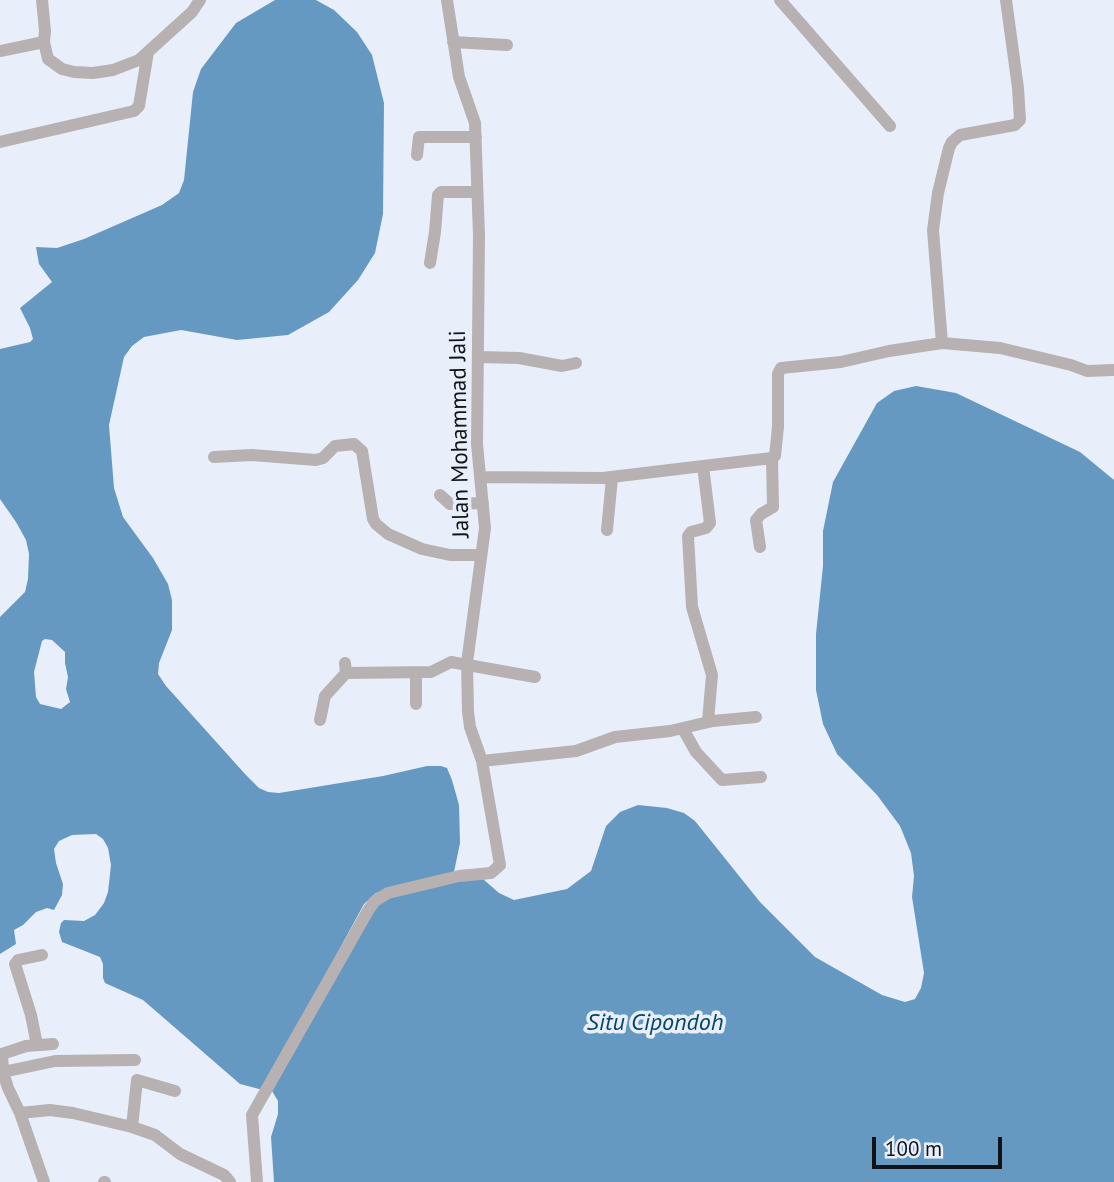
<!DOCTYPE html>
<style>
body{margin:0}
#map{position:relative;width:1114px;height:1182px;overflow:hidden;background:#e9effa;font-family:"PT Sans",sans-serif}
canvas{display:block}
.scale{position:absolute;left:872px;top:1137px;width:130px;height:32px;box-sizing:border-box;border:4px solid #111317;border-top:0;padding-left:9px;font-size:21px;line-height:24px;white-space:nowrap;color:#111317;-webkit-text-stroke:5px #e9effa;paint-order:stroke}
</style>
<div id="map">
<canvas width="1114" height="1182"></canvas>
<div class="scale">100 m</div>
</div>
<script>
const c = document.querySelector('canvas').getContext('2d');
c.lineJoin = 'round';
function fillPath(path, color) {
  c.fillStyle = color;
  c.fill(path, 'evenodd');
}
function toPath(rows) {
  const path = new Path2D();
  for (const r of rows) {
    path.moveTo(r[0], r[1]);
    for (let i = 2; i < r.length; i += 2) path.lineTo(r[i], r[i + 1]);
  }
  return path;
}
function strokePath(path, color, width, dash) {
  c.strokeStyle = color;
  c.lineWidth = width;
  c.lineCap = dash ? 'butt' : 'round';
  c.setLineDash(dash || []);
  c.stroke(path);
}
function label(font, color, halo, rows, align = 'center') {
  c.font = font + ' "PT Sans",sans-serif';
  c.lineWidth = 7;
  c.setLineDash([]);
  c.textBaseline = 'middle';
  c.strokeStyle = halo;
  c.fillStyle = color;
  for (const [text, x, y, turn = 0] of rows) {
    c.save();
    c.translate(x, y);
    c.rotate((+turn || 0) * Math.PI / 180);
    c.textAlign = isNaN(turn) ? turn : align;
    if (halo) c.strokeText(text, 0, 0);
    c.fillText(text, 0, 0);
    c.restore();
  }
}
const water = toPath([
 [275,0,316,0,334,10,357,32,372,55,384,103,383,214,375,253,358,280,329,312,288,335,237,340,181,330,144,337,132,346,124,357,109,425,114,488,123,517,153,558,168,584,172,600,172,630,159,663,158,674,166,686,245,774,259,788,268,792,279,793,383,776,427,766,441,766,447,768,452,780,459,805,460,843,454,872,376,893,364,904,263,1090,240,1084,143,1000,105,983,103,978,103,964,100,957,62,942,59,932,61,923,64,920,84,921,95,915,104,903,108,892,111,865,108,848,103,839,96,834,72,835,59,841,54,849,56,863,63,884,62,895,54,910,47,908,36,912,23,925,14,930,16,944,0,954,0,617,25,592,28,579,29,554,26,540,16,522,0,499,0,349,30,342,33,339,30,328,20,308,52,282,39,264,36,247,57,248,84,239,162,205,179,193,184,180,193,92,201,69,236,23],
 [45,639,52,640,65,652,65,663,68,677,66,689,70,702,61,709,40,704,36,697,34,672,42,641],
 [916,386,956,393,1080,452,1114,480,1114,1182,274,1182,271,1137,278,1114,278,1101,272,1091,375,908,387,898,454,881,483,879,499,893,514,900,567,889,591,871,606,826,620,812,638,805,667,808,684,813,695,821,760,902,815,957,882,995,905,1002,915,999,921,988,924,973,912,897,914,876,911,853,900,826,877,795,837,754,823,724,816,690,816,634,823,566,823,531,833,482,877,403,894,391]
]);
const minor = toPath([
 [42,0,45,31,44,42],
 [780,0,890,126],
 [453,42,507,45],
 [0,51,44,42,48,59,62,69,74,72,93,73,113,70,139,60,192,12,200,0],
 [0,142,134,111,139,106,148,52],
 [417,155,419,137,476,137],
 [430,263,435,232,438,195,441,192,477,192],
 [942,343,933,230,938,193,949,148,952,142,960,135,1015,125,1020,120,1018,88,1006,0],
 [479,357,519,358,562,366,576,363],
 [214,457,252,455,316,460,323,458,335,446,354,444,362,451,373,519,376,524,388,534,422,549,450,555,481,555],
 [480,477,603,478,703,466],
 [440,495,450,504,483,503],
 [607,530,612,478],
 [760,547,756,520,761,514,773,507,772,458],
 [345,663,346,673,431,672,451,662,535,677],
 [416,704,416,672],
 [320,720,325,696,346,673],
 [708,721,712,675,692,607,688,536,691,532,706,528,710,523,703,466,772,458,775,456,778,427,778,374,781,368,841,362,889,351,942,343,1000,348,1071,365,1087,371,1114,370],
 [683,729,696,752,722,780,761,777],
 [482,761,576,751,615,737,670,731,713,721,756,717],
 [37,1045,31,1015,15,964,18,960,42,955],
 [3,1072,55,1061,135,1060],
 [20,1113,50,1110,73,1113,132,1127,137,1080,175,1091],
 [132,1127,155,1135,180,1154,224,1175,230,1182],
 [44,1182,20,1113,8,1088,3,1072,2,1054,26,1046,53,1044],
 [104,1182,105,1182],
 [257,1182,252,1115,369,909,375,901,388,893,459,876,491,873,500,865,482,761,470,727,468,712,467,663,485,528,477,444,479,236,475,123,459,77,447,0]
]);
const streetNames = [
 ["Jalan Mohammad Jali",460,434,-91]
];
const waterNames = [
 ["Situ Cipondoh",655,1023]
];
fillPath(water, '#6699c2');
strokePath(minor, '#b7b1b2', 12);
label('23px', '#111317', '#e9effa', streetNames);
label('italic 24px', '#03456c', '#e9effa', waterNames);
</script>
